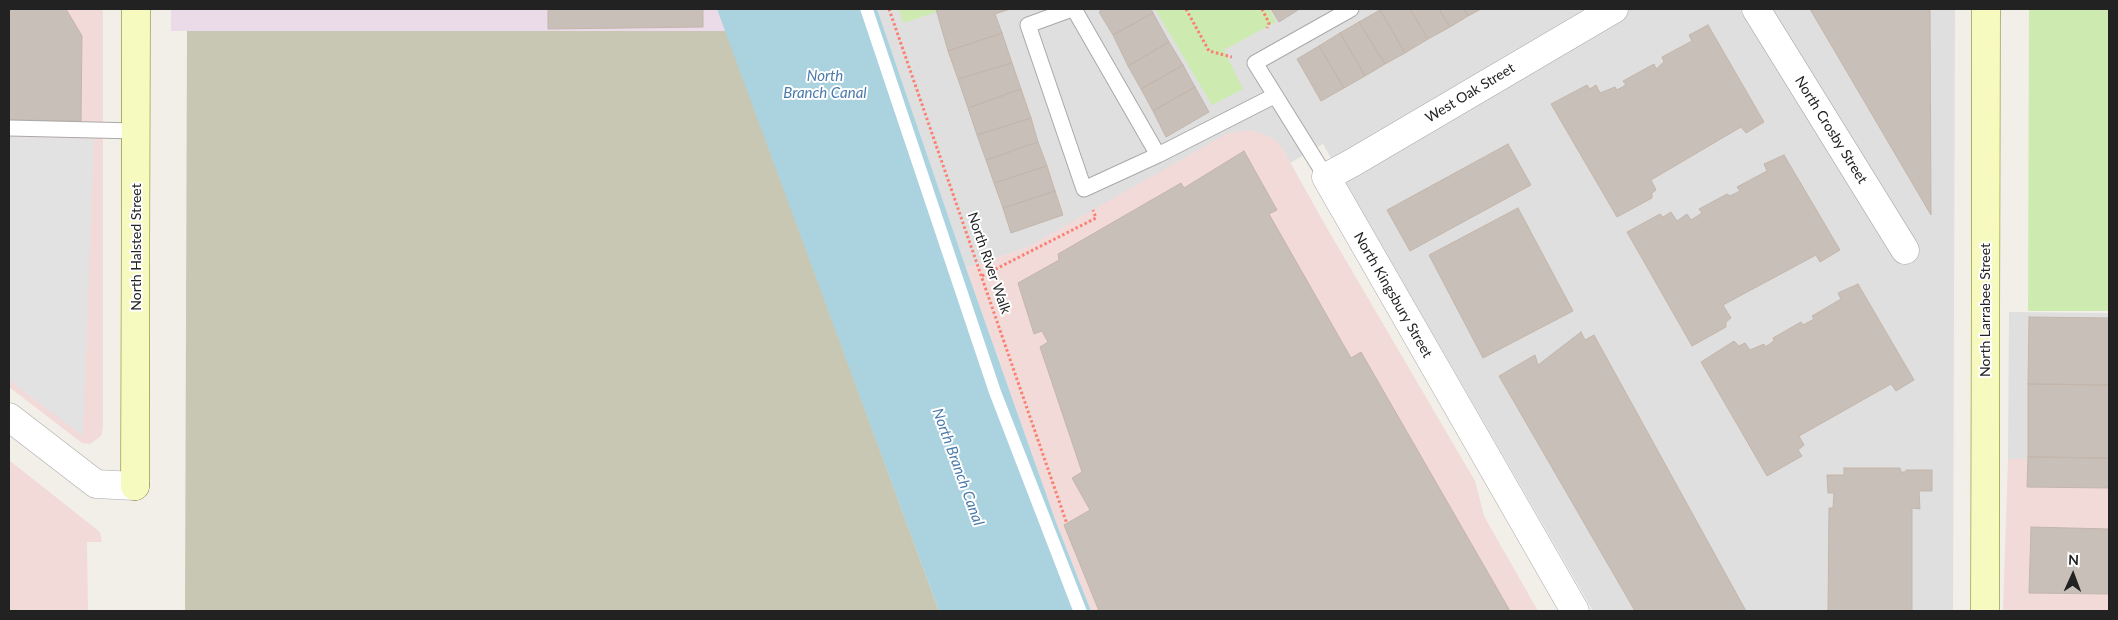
<!DOCTYPE html>
<style>
body{margin:0}
#map{position:relative;width:2118px;height:620px;overflow:hidden;background:#f2efe9;font-family:Lato,sans-serif}
canvas{display:block}
.frame{position:absolute;inset:0;border:10px solid #222;pointer-events:none}
.north{position:absolute;left:2048px;top:550px;width:50px;height:50px;-webkit-text-stroke:4px #fff;paint-order:stroke;rotate:2deg;font-size:14px;font-weight:700;line-height:20px;text-align:center;color:#222}
.north::after{content:'';display:block;margin:auto;width:18px;height:22px;background:#222;clip-path:polygon(50% 0,100% 100%,50% 72%,0 100%)}
</style>
<div id="map">
<canvas width="2118" height="620"></canvas>
<div class="frame"></div>
<div class="north">N</div>
</div>
<script>
const c = document.querySelector('canvas').getContext('2d');
c.lineJoin = 'round';
function fillPath(path, color) {
  c.fillStyle = color;
  c.fill(path, 'evenodd');
}
function toPath(rows) {
  const path = new Path2D();
  for (const r of rows) {
    path.moveTo(r[0], r[1]);
    for (let i = 2; i < r.length; i += 2) path.lineTo(r[i], r[i + 1]);
  }
  return path;
}
function strokePath(path, color, width, dash) {
  c.strokeStyle = color;
  c.lineWidth = width;
  c.lineCap = dash ? 'butt' : 'round';
  c.setLineDash(dash || []);
  c.stroke(path);
}
function label(font, color, halo, rows, align = 'center') {
  c.font = font + ' Lato,sans-serif';
  c.lineWidth = 4;
  c.setLineDash([]);
  c.textBaseline = 'middle';
  c.strokeStyle = halo;
  c.fillStyle = color;
  for (const [text, x, y, turn = 0] of rows) {
    c.save();
    c.translate(x, y);
    c.rotate((+turn || 0) * Math.PI / 180);
    c.textAlign = isNaN(turn) ? turn : align;
    if (halo) c.strokeText(text, 0, 0);
    c.fillText(text, 0, 0);
    c.restore();
  }
}
const residential = toPath([
 [877,9,1955,9,1953,611,1593,611,1323,144,1290,163,1284,151,1026,248,966,268],
 [2009,312,2109,313,2109,459,2008,459]
]);
const commercial = toPath([
 [9,9,101,9,103,11,103,427,101,436,90,444,82,443,9,387],
 [1252,130,1266,135,1277,141,1284,151,1324,223,1475,481,1484,516,1538,611,1091,611,1056,522,966,268,1026,248,1228,133],
 [2008,459,2109,459,2109,611,2003,611],
 [9,460,100,532,102,542,87,542,88,611,9,611]
]);
const industrial = toPath([
 [171,9,717,9,726,31,171,31]
]);
const construction = toPath([
 [187,31,726,31,939,611,185,611]
]);
const grass = toPath([
 [899,9,936,9,937,12,903,23],
 [1155,9,1269,9,1276,22,1224,50,1243,89,1212,105],
 [2029,9,2109,9,2109,311,2028,311]
]);
const parking = toPath([
 [9,137,94,139,83,436,9,380]
]);
const water = toPath([
 [717,9,877,9,966,268,1056,522,1091,611,939,611]
]);
const pier = toPath([
 [860,9,873,9,1001,391,1087,611,1073,611,989,393]
]);
const building = toPath([
 [9,9,66,9,82,36,81,121,9,120,9,9],
 [548,9,703,9,703,27,548,29,548,9],
 [936,9,1010,9,995,14,1002,33,948,51,936,9],
 [1103,9,1151,9,1153,13,1113,35,1099,12,1103,9],
 [1271,9,1297,9,1298,10,1279,22,1271,9],
 [1382,9,1410,9,1428,39,1405,53,1380,10,1382,9],
 [1410,9,1439,9,1450,27,1428,39,1410,9],
 [1439,9,1464,9,1468,16,1450,27,1439,9],
 [1464,9,1481,9,1468,16,1464,9],
 [1810,9,1930,9,1931,215,1810,9],
 [1380,10,1405,53,1385,64,1359,22,1380,10],
 [1153,13,1169,42,1128,66,1113,35,1153,13],
 [1359,22,1385,64,1365,76,1340,33,1359,22],
 [1708,25,1764,122,1746,133,1741,127,1651,180,1656,190,1652,193,1652,198,1617,217,1551,104,1587,85,1590,89,1596,85,1600,93,1615,87,1617,90,1626,85,1623,81,1654,64,1656,69,1664,62,1662,57,1692,41,1689,35,1708,25],
 [1002,33,1012,63,958,79,948,51,1002,33],
 [1340,33,1365,76,1344,88,1319,46,1340,33],
 [1169,42,1183,65,1141,89,1128,66,1169,42],
 [1319,46,1344,88,1321,101,1297,59,1319,46],
 [1012,63,1021,89,968,108,958,79,1012,63],
 [1183,65,1195,87,1153,111,1141,89,1183,65],
 [1195,87,1209,112,1166,137,1153,111,1195,87],
 [1021,89,1031,118,977,135,968,108,1021,89],
 [1031,118,1038,142,986,160,977,135,1031,118],
 [1038,142,1047,166,994,183,986,160,1038,142],
 [1508,144,1531,185,1410,251,1387,210,1508,144],
 [1244,151,1277,210,1269,214,1351,358,1361,352,1510,611,1099,611,1064,525,1090,510,1072,478,1082,472,1040,347,1048,342,1042,331,1034,334,1018,283,1059,260,1058,254,1181,183,1184,188,1244,151],
 [1784,155,1840,250,1820,262,1816,255,1723,305,1731,318,1726,322,1726,327,1692,346,1627,232,1660,214,1663,217,1671,212,1677,221,1687,214,1691,220,1702,213,1699,209,1727,194,1730,196,1740,191,1737,187,1767,171,1764,164,1784,155],
 [1047,166,1055,191,1003,208,994,183,1047,166],
 [1055,191,1063,215,1011,233,1003,208,1055,191],
 [1518,208,1573,311,1483,358,1429,255,1518,208],
 [1858,284,1914,380,1896,391,1891,384,1799,436,1804,445,1798,450,1802,456,1767,476,1701,362,1734,341,1739,346,1745,343,1750,350,1764,344,1765,347,1774,341,1773,338,1801,322,1803,325,1814,319,1812,316,1841,299,1838,293,1858,284],
 [2029,317,2109,318,2109,385,2028,384,2029,317],
 [1581,332,1585,340,1594,335,1746,611,1635,611,1499,376,1535,355,1538,365,1581,332],
 [2028,384,2109,385,2109,458,2028,457,2028,384],
 [2028,457,2109,458,2109,488,2027,487,2028,457],
 [1844,468,1900,468,1901,472,1906,472,1906,470,1932,470,1932,491,1919,491,1920,509,1912,508,1912,611,1828,611,1829,508,1833,508,1834,493,1828,493,1827,475,1844,475,1844,468],
 [2031,527,2109,529,2109,594,2029,593,2031,527]
]);
const path = toPath([
 [889,9,1067,524],
 [1186,9,1209,51,1232,57],
 [1262,9,1269,23,1267,28],
 [982,276,1096,218,1093,210]
]);
const lane = toPath([
 [1072,9,1028,25,1084,189,1158,155,1274,96],
 [1074,9,1158,155],
 [9,128,136,131],
 [1326,177,1255,63,1351,9]
]);
const street = toPath([
 [1756,9,1905,250],
 [9,417,96,484,135,486],
 [1575,611,1326,177,1352,163,1614,9]
]);
const secondary = toPath([
 [135,486,136,9],
 [1985,611,1986,9]
]);
const streetNames = [
 ["West Oak Street",1470,93,-31],
 ["North Crosby Street",1831,130,58],
 ["North Halsted Street",136,247,-90],
 ["North River Walk",989,263,71],
 ["North Kingsbury Street",1393,295,60],
 ["North Larrabee Street",1985,310,-90]
];
const waterNames = [
 ["North",825,76],
 ["Branch Canal",825,93],
 ["North Branch Canal",958,467,70]
];
fillPath(residential, '#e0dfdf');
fillPath(commercial, '#f2dad9');
fillPath(industrial, '#ebdbe8');
fillPath(construction, '#c7c7b4');
fillPath(grass, '#cdebb0');
fillPath(parking, '#e2e2e2');
fillPath(water, '#aad3df');
fillPath(pier, '#fff');
fillPath(building, '#c7bfb8');
strokePath(building, '#c4b6ab', 1);
strokePath(lane, '#a9a9a9', 17);
strokePath(street, '#a9a9a9', 29);
strokePath(secondary, '#707d05', 29);
strokePath(path, '#fa8072', 3, [2.5, 2.5]);
strokePath(lane, '#fff', 15);
strokePath(street, '#fff', 28);
strokePath(secondary, '#f7fabf', 28);
label('14px', '#222', '#fff', streetNames);
label('italic 15px', '#4a7aab', '#fff', waterNames);
</script>
